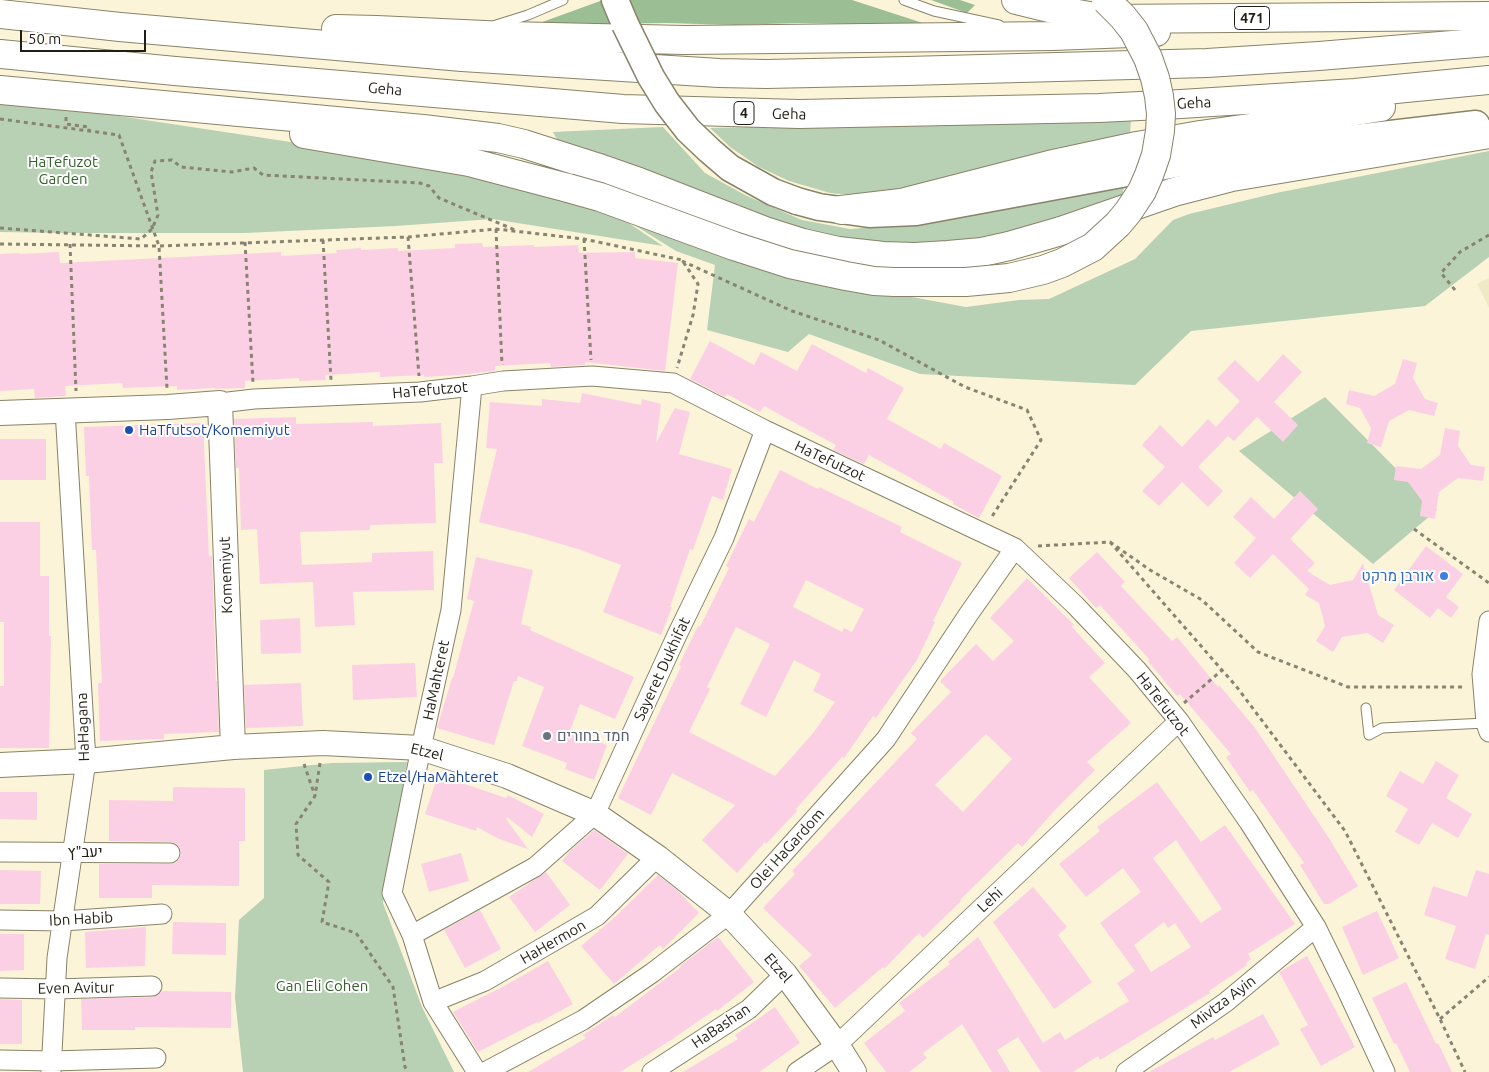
<!DOCTYPE html>
<meta charset="utf-8">
<style>
body{margin:0}
#map{position:relative;width:1489px;height:1072px;overflow:hidden;background:#fbf4d8;font-family:Ubuntu,sans-serif}
canvas{display:block}
.scale{position:absolute;left:20px;top:30px;width:126px;height:22px;box-sizing:border-box;border:2px solid #211e14;border-top:0;padding-left:6px;font-size:15px;line-height:18px;white-space:nowrap;color:#211e14;-webkit-text-stroke:4px #fff;paint-order:stroke}
</style>
<div id="map">
<canvas width="1489" height="1072"></canvas>
<div class="scale">50 m</div>
</div>
<script>
const c = document.querySelector('canvas').getContext('2d');
c.lineJoin = 'round';
function fillPath(path, color) {
  c.fillStyle = color;
  c.fill(path, 'evenodd');
}
function toPath(rows) {
  const path = new Path2D();
  for (const r of rows) {
    path.moveTo(r[0], r[1]);
    for (let i = 2; i < r.length; i += 2) path.lineTo(r[i], r[i + 1]);
  }
  return path;
}
function strokePath(path, color, width, dash) {
  c.strokeStyle = color;
  c.lineWidth = width;
  c.lineCap = dash ? 'butt' : 'round';
  c.setLineDash(dash || []);
  c.stroke(path);
}
function label(font, color, halo, rows, align = 'center') {
  c.font = font + ' Ubuntu,Heebo,sans-serif';
  c.lineWidth = 4;
  c.setLineDash([]);
  c.textBaseline = 'middle';
  c.strokeStyle = halo;
  c.fillStyle = color;
  for (const [text, x, y, turn = 0] of rows) {
    c.save();
    c.translate(x, y);
    c.rotate((+turn || 0) * Math.PI / 180);
    c.textAlign = isNaN(turn) ? turn : align;
    if (halo) c.strokeText(text, 0, 0);
    c.fillText(text, 0, 0);
    c.restore();
  }
}
const built = toPath([
 [1489,278,1489,308,1477,284]
]);
const green = toPath([
 [0,98,436,164,612,212,663,246,492,219,396,226,245,233,59,233,0,232],
 [1131,118,1130,135,965,179,860,196,830,193,789,181,759,167,730,147,710,128],
 [663,127,705,173,747,196,802,220,850,229,899,225,1124,186,1122,198,1037,225,990,238,952,243,894,244,853,241,789,227,560,145,553,132],
 [1489,151,1489,257,1425,306,1191,331,1135,385,920,374,809,334,788,352,707,330,715,265,676,251,615,213,901,295,966,307,1019,300,1049,299,1135,259,1173,220,1189,214,1276,193],
 [1325,397,1437,510,1373,564,1239,451],
 [407,762,383,903,422,1007,454,1072,243,1072,235,998,239,920,264,898,264,770,332,763]
]);
const forest = toPath([
 [603,0,852,0,929,25,797,23,735,25,666,23,534,25],
 [931,0,960,0,975,5,967,13]
]);
const building = toPath([
 [482,243,483,247,534,245,534,247,578,245,579,253,635,252,635,258,678,263,665,371,585,362,585,365,551,367,550,363,495,366,495,371,458,375,424,377,424,375,380,377,380,372,325,375,326,380,299,381,299,378,245,381,245,388,215,389,215,388,177,390,177,386,123,388,122,383,65,386,66,396,35,398,34,389,0,391,0,254,19,253,20,254,59,252,60,263,281,252,281,256,337,253,336,250,361,248,361,250,398,248,398,251,455,248,455,244],
 [710,341,754,365,761,352,797,371,812,344,866,373,868,368,904,388,887,419,941,449,944,443,1002,476,979,518,953,504,954,502,869,455,864,464,833,450,836,445,764,406,760,412,727,394,725,397,690,379],
 [1283,354,1302,372,1274,402,1298,425,1283,442,1257,417,1234,441,1228,436,1198,467,1223,491,1208,507,1182,482,1159,506,1142,491,1165,467,1142,445,1160,425,1182,447,1208,419,1216,427,1240,401,1217,379,1235,360,1258,382],
 [1403,359,1417,363,1413,378,1425,399,1438,403,1434,416,1409,410,1389,421,1381,447,1367,443,1371,428,1360,408,1346,404,1349,390,1374,396,1395,384],
 [582,393,641,405,642,399,661,404,656,443,675,408,690,412,679,454,732,469,723,500,712,496,693,550,690,549,670,607,672,607,661,635,603,612,621,565,578,549,523,533,479,522,497,449,486,448,490,402,542,406,542,399,580,403],
 [296,417,296,424,373,422,373,426,441,423,443,463,434,463,436,523,370,525,370,530,300,532,302,565,372,562,372,553,433,551,434,590,353,592,355,625,315,627,313,582,260,584,257,529,241,530,239,468,236,468,234,419],
 [203,423,209,556,212,556,216,681,217,681,219,732,164,734,164,739,100,741,98,683,102,683,99,617,96,550,92,550,89,476,86,476,84,427],
 [1445,428,1460,431,1458,446,1471,465,1485,467,1483,481,1458,478,1439,492,1435,519,1420,516,1422,501,1408,482,1394,480,1396,466,1421,469,1440,455],
 [0,439,46,439,46,480,0,480],
 [780,470,818,489,819,487,902,527,900,532,962,563,933,621,935,622,917,660,876,718,873,716,844,758,842,757,796,809,797,811,766,844,765,842,737,873,702,840,735,805,672,773,651,815,618,798,681,667,679,665,698,626,700,627,729,568,726,566,749,519,754,522],
 [806,580,864,609,852,632,844,628,842,632,793,607],
 [736,627,770,644,740,704,766,717,794,660,821,674,813,691,835,702,814,732,775,776,689,732,710,689,707,687],
 [1300,491,1318,509,1290,539,1315,563,1307,571,1330,585,1353,580,1363,563,1378,615,1394,625,1383,643,1367,633,1342,637,1333,652,1316,641,1325,626,1319,603,1305,595,1309,589,1273,554,1250,578,1234,563,1256,538,1233,517,1251,497,1274,519],
 [0,522,40,522,40,576,49,576,49,636,51,636,49,748,0,748,0,686,4,686,4,622,0,622],
 [1426,546,1463,574,1446,597,1459,607,1451,618,1438,608,1430,618,1394,590],
 [1097,552,1125,582,1121,586,1172,641,1177,637,1218,687,1219,685,1255,728,1327,835,1358,886,1329,904,1324,904,1300,865,1304,863,1253,790,1250,792,1226,757,1231,754,1180,694,1177,696,1148,661,1149,659,1100,605,1096,608,1069,578],
 [476,557,533,570,521,624,531,627,530,630,634,677,615,719,580,704,570,731,607,745,594,780,565,769,567,763,522,746,544,687,518,676,517,681,514,681,494,745,437,728,452,678,453,678,474,601,467,599],
 [1027,578,1074,625,1072,627,1105,663,1089,677,1131,723,1087,762,1095,770,1055,810,1022,847,1018,843,960,900,961,901,923,938,919,933,884,969,883,967,835,1008,799,966,812,955,763,908,795,874,792,871,917,739,911,733,951,692,940,681,976,644,993,661,1014,641,990,618],
 [986,734,1012,759,963,812,935,785],
 [300,618,301,653,261,654,260,620],
 [415,663,417,697,353,700,352,665],
 [301,683,303,726,246,728,244,685],
 [1436,761,1459,775,1446,798,1472,814,1458,838,1432,823,1419,845,1395,832,1408,809,1386,796,1400,771,1423,784],
 [438,775,506,798,508,795,544,814,532,837,507,817,506,819,528,849,499,839,477,827,476,831,425,814],
 [1157,782,1201,842,1225,825,1295,924,1248,954,1251,959,1246,963,1247,965,1209,991,1210,993,1100,1060,1098,1056,1073,1072,1041,1072,1018,1037,997,1050,1010,1072,992,1072,962,1024,923,1053,927,1058,909,1072,886,1072,864,1043,905,1011,899,1003,950,964,948,962,978,937,1043,1043,1060,1032,1065,1040,1129,1001,1117,983,1135,971,1100,923,1141,892,1123,868,1086,897,1059,864,1100,831,1097,827],
 [1176,840,1222,909,1201,923,1153,858],
 [1164,922,1168,928,1175,923,1191,947,1151,972,1134,945],
 [173,787,245,788,245,841,239,841,239,886,152,885,152,898,99,898,99,864,170,864,175,863,179,859,181,854,180,848,176,844,171,842,109,841,109,800,173,801],
 [0,792,37,792,37,820,0,819],
 [594,830,628,854,600,890,562,861,570,851],
 [461,853,469,881,429,892,421,864],
 [0,870,41,871,40,904,0,904],
 [1476,870,1489,874,1489,935,1486,934,1475,969,1445,959,1456,926,1424,915,1433,886,1467,897],
 [546,872,570,905,535,932,509,897],
 [658,875,677,890,699,913,663,949,660,945,614,984,581,946,615,917],
 [1033,887,1067,927,1058,935,1092,982,1054,1009,993,922],
 [480,910,501,949,465,968,444,930],
 [1377,911,1399,958,1363,975,1342,927],
 [173,922,226,923,226,955,172,954],
 [146,927,145,966,86,968,85,932],
 [0,934,24,934,24,970,0,971],
 [718,937,754,982,717,1011,716,1009,668,1042,620,1072,528,1072,586,1038,583,1035,613,1015,615,1017,681,967,680,966],
 [1307,956,1355,1047,1321,1066,1300,1029,1308,1025,1279,972],
 [548,961,573,1004,538,1023,537,1022,478,1052,453,1012,506,985],
 [1406,982,1436,1044,1438,1043,1452,1072,1410,1072,1396,1043,1394,1044,1372,998],
 [162,991,231,992,231,1028,135,1027,135,1030,82,1030,81,999,152,997,158,995],
 [0,999,22,1000,22,1044,0,1044],
 [775,1007,800,1043,759,1072,683,1072,738,1039,735,1035],
 [1263,1014,1280,1044,1229,1072,1149,1072,1213,1037,1215,1040]
]);
const path = toPath([
 [66,117,66,124,89,127,89,132],
 [0,119,119,135,159,246,167,389],
 [0,228,141,239,152,229,158,215,151,172,155,161,172,160,181,167,232,172,254,168,263,175,420,183,429,186,439,198,515,230],
 [496,229,502,365],
 [408,237,419,376],
 [584,239,591,360],
 [323,240,331,380],
 [245,242,253,383],
 [0,244,159,246,408,237,496,229,584,239,682,260,698,284,693,315,677,368],
 [70,244,76,391],
 [682,261,792,311,879,340,965,387,1027,410,1041,440,991,518],
 [1455,290,1441,273,1460,252,1489,235],
 [1414,529,1489,583],
 [1110,542,1236,686,1345,831,1440,1019,1465,1072],
 [1038,546,1110,542,1150,570,1202,600,1258,652,1348,687,1466,687],
 [1184,703,1222,670],
 [320,763,315,796,296,824,298,855,329,882,322,922,356,933,393,987,405,1067,408,1072],
 [304,764,315,796],
 [1440,1019,1489,977]
]);
const service = toPath([
 [904,0,934,11,999,25],
 [496,25,528,15,563,0],
 [1366,708,1369,735,1382,728,1486,723]
]);
const minor = toPath([
 [472,386,451,610,421,748,392,893,412,935,433,1002,477,1072],
 [220,403,254,399,420,392,472,386,503,381,592,376,673,383,765,430,1015,548,1075,605,1137,670,1179,721,1249,822,1316,927,1345,986,1385,1072],
 [1489,621,1482,674,1486,723,1489,732],
 [0,852,170,853],
 [0,920,63,921,162,914],
 [412,935,535,867,595,814,677,635,724,538,765,430],
 [0,988,56,989,152,986],
 [433,1002,485,981,597,916,657,857],
 [0,1060,52,1061,156,1058],
 [51,1072,57,958,86,761,65,410],
 [485,1072,583,1020,652,973,729,914,886,739,968,615,1015,548],
 [652,1072,749,1009,785,974],
 [797,1072,837,1045,1179,721],
 [1126,1072,1226,1002,1316,927]
]);
const tertiary = toPath([
 [0,413,168,407,220,403,233,747],
 [0,765,86,761,233,747,323,743,421,748,507,776,595,814,657,857,729,914,785,974,837,1045,854,1072]
]);
const secondary = toPath([
 [615,0,625,24],
 [797,201,819,207,869,214,916,212,1208,158,1322,142,1476,124]
]);
const trunk = toPath([
 [0,14,120,27,462,57,719,73,766,74,907,71,1207,63,1319,56,1489,42],
 [336,29,377,30,506,36,685,40,1053,36,1156,32],
 [0,54,175,71,623,109,799,114,1099,108,1181,104,1355,93,1489,80],
 [0,90,423,129,498,138,524,144,596,167,639,182,765,231,803,243,838,251,883,256,915,257,948,255,982,252,1009,246,1061,231,1174,192,1232,177,1489,134],
 [304,134,469,162,568,188],
 [841,210,901,203,1049,165,1137,146,1200,135,1256,127,1381,107]
]);
const motorway = toPath([
 [1016,0,1061,11,1106,19,1489,16]
]);
const secondaryBridge = toPath([
 [625,24,651,77,667,103,688,130,709,150,730,168,773,192,797,201]
]);
const trunkBridge = toPath([
 [568,188,600,197,734,246,790,264,846,276,874,281,894,282,966,282,1009,278,1043,270,1062,263,1093,247,1118,224,1128,212,1142,191,1149,175,1156,155,1160,131,1161,114,1159,96,1155,78,1148,58,1134,31,1123,17,1106,0]
]);
const markers = [
 [129,430,5,"#1a4fb4"],
 [1444,576,5,"#3f7fe0"],
 [547,736,5,"#6b7280"],
 [368,777,5,"#1a4fb4"]
];
const shields = [
 [1252,18,35],
 [744,113,20]
];
const shieldNames = [
 ["471",1252,18],
 ["4",744,113]
];
const streetNames = [
 ["Geha",385,89,5],
 ["Geha",1194,103,-3],
 ["Geha",789,114,1],
 ["HaTefutzot",430,390,-5],
 ["HaTefutzot",830,461,25],
 ["Komemiyut",226,575,-92],
 ["Sayeret Dukhifat",662,669,-65],
 ["HaMahteret",436,680,-78],
 ["HaTefutzot",1163,704,52],
 ["HaHagana",83,727,-92],
 ["Etzel",427,752,13],
 ["Olei HaGardom",787,849,-48],
 ["יעב\"ץ",85,852],
 ["Lehi",990,900,-43],
 ["Ibn Habib",81,919,-3],
 ["HaHermon",553,942,-30],
 ["Etzel",778,968,49],
 ["Even Avitur",76,988,-1],
 ["Mivtza Ayin",1223,1002,-37],
 ["HaBashan",721,1026,-34]
];
const parkNames = [
 ["HaTefuzot",63,162],
 ["Garden",63,179],
 ["Gan Eli Cohen",322,986]
];
const transitNames = [
 ["HaTfutsot/Komemiyut",139,430],
 ["Etzel/HaMahteret",378,777]
];
const shopNames = [
 ["אורבן מרקט",1434,576]
];
const worshipNames = [
 ["חמד בחורים",557,736]
];
fillPath(built, '#f1e9c5');
fillPath(green, '#b8d1b4');
fillPath(forest, '#9bbe95');
fillPath(building, '#fcd0e4');
strokePath(service, '#888369', 11);
strokePath(minor, '#888369', 21);
strokePath(tertiary, '#888369', 26);
strokePath(secondary, '#888369', 29);
strokePath(trunk, '#888369', 30);
strokePath(motorway, '#888369', 30);
strokePath(path, '#898472', 3, [4, 4]);
strokePath(service, '#fff', 9);
strokePath(minor, '#fff', 19);
strokePath(tertiary, '#fff', 24);
strokePath(secondary, '#fff', 26);
strokePath(trunk, '#fff', 28);
strokePath(motorway, '#fff', 28);
strokePath(secondaryBridge, '#888369', 29, []);
strokePath(trunkBridge, '#888369', 30, []);
strokePath(secondaryBridge, '#fff', 26);
strokePath(trunkBridge, '#fff', 28);
for (const [x, y, r, color] of markers) {
  const dot = new Path2D();
  dot.arc(x, y, r, 0, 2 * Math.PI);
  c.fillStyle = color;
  c.fill(dot);
  strokePath(dot, '#fff', 2);
}
for (const [x, y, w] of shields) {
  const box = new Path2D();
  box.roundRect(x - w / 2, y - 11.5, w, 23, 4);
  c.fillStyle = '#fff';
  c.fill(box);
  strokePath(box, '#211e14', 1);
}
label('bold 14px', '#211e14', null, shieldNames);
label('15px', '#211e14', '#fff', streetNames);
label('15px', '#33612a', '#fff', parkNames);
label('15px', '#164399', '#fff', transitNames, 'left');
label('15px', '#366cbe', '#fff', shopNames, 'right');
label('15px', '#5b616d', '#fff', worshipNames, 'left');
</script>
